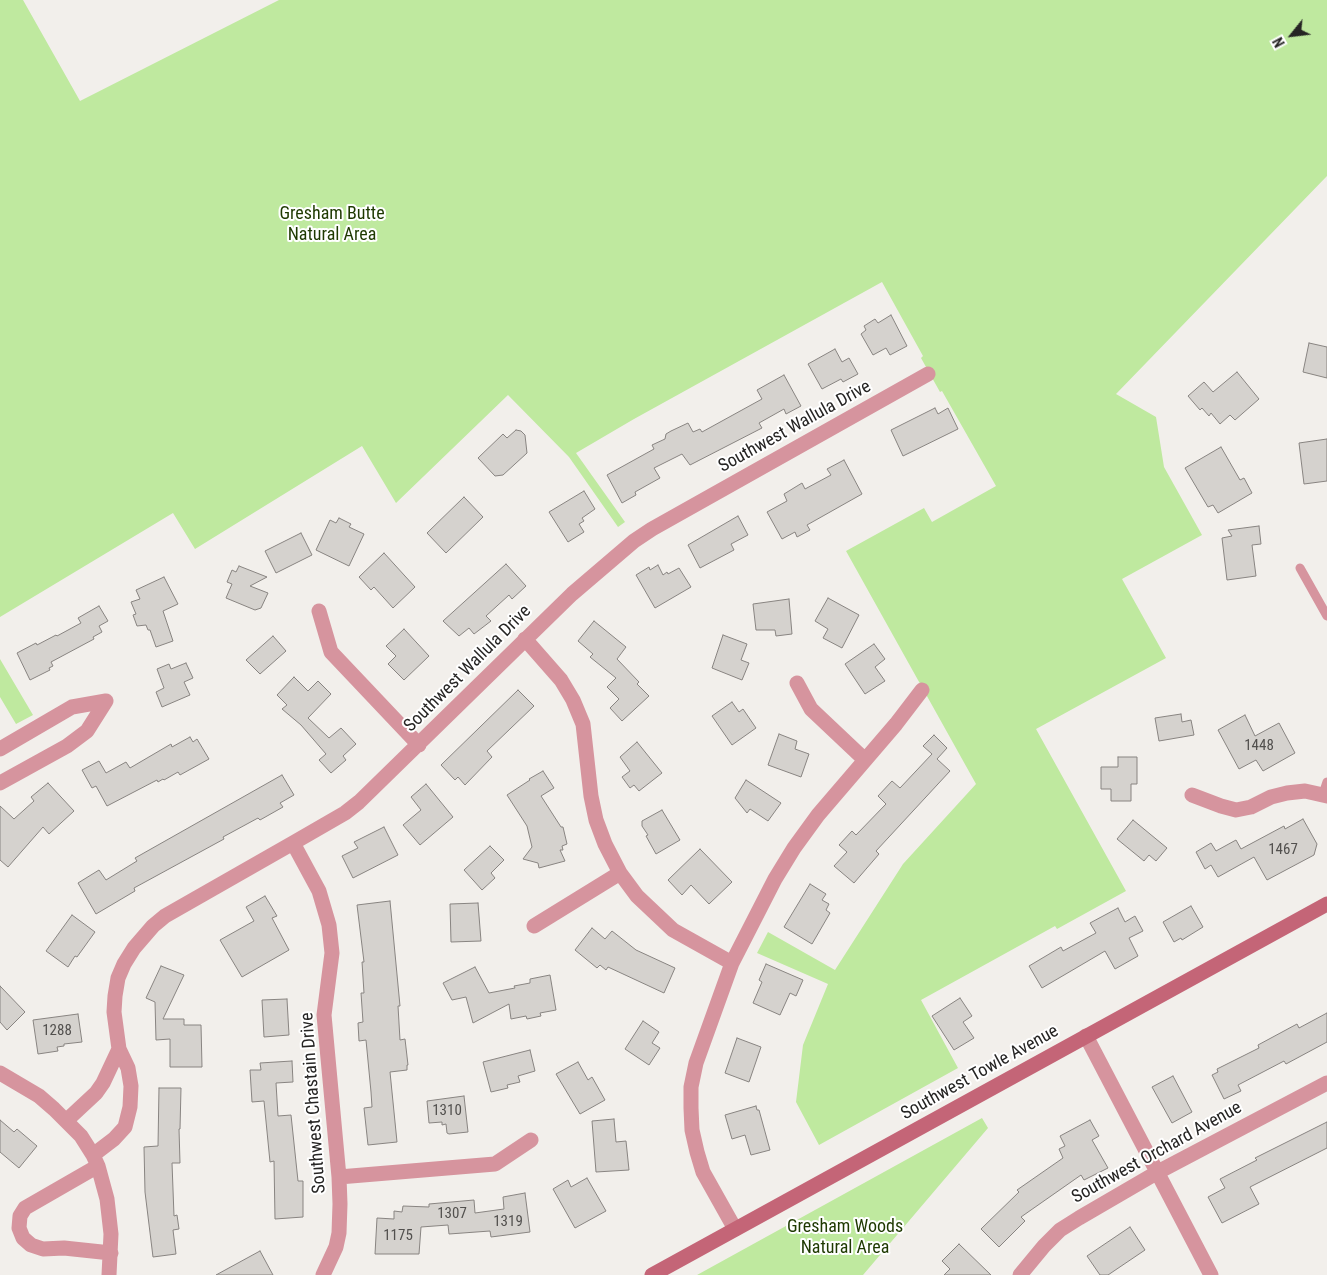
<!DOCTYPE html>
<style>
body{margin:0}
#map{position:relative;width:1327px;height:1275px;overflow:hidden;background:#f2efeb;font-family:"Roboto Condensed",sans-serif}
canvas{display:block}
.north{position:absolute;left:1267px;top:10px;width:50px;height:50px;-webkit-text-stroke:4px #fff;paint-order:stroke;rotate:241deg;font-size:14px;font-weight:700;line-height:20px;text-align:center;color:#262524}
.north::after{content:'';display:block;margin:auto;width:18px;height:22px;background:#262524;clip-path:polygon(50% 0,100% 100%,50% 72%,0 100%)}
</style>
<div id="map">
<canvas width="1327" height="1275"></canvas>
<div class="north">N</div>
</div>
<script>
const c = document.querySelector('canvas').getContext('2d');
c.lineJoin = 'round';
function fillPath(path, color) {
  c.fillStyle = color;
  c.fill(path, 'evenodd');
}
function toPath(rows) {
  const path = new Path2D();
  for (const r of rows) {
    path.moveTo(r[0], r[1]);
    for (let i = 2; i < r.length; i += 2) path.lineTo(r[i], r[i + 1]);
  }
  return path;
}
function strokePath(path, color, width, dash) {
  c.strokeStyle = color;
  c.lineWidth = width;
  c.lineCap = dash ? 'butt' : 'round';
  c.setLineDash(dash || []);
  c.stroke(path);
}
function label(font, color, halo, rows, align = 'center') {
  c.font = font + ' "Roboto Condensed",sans-serif';
  c.lineWidth = 4;
  c.setLineDash([]);
  c.textBaseline = 'middle';
  c.strokeStyle = halo;
  c.fillStyle = color;
  for (const [text, x, y, turn = 0] of rows) {
    c.save();
    c.translate(x, y);
    c.rotate((+turn || 0) * Math.PI / 180);
    c.textAlign = isNaN(turn) ? turn : align;
    if (halo) c.strokeText(text, 0, 0);
    c.fillText(text, 0, 0);
    c.restore();
  }
}
const green = toPath([
 [0,0,23,0,80,101,279,0,1327,0,1327,176,1116,394,1156,417,1164,467,1202,535,1122,579,1166,658,1036,729,1126,891,1057,929,1055,926,921,1000,958,1068,819,1145,796,1102,803,1045,828,984,757,953,768,932,835,970,903,864,976,784,846,551,924,508,932,522,996,486,942,391,940,392,921,358,923,356,882,282,634,419,576,453,625,522,618,527,569,457,508,395,396,503,362,446,195,549,173,513,0,617],
 [0,659,33,715,16,724,0,697],
 [982,1118,988,1128,863,1275,697,1275]
]);
const building = toPath([
 [891,315,907,346,890,355,886,348,873,355,861,334,866,330,864,326,875,319,878,323,891,315],
 [1309,343,1327,347,1327,378,1303,372,1309,343],
 [835,349,842,362,849,358,858,374,843,382,841,379,822,389,808,364,835,349],
 [1237,372,1259,399,1235,420,1230,415,1220,424,1211,413,1209,416,1202,408,1200,410,1188,396,1204,382,1213,392,1237,372],
 [784,375,801,406,786,414,784,409,759,423,762,428,690,465,682,454,654,468,660,478,635,492,636,495,622,503,607,475,654,449,652,445,665,439,666,434,671,431,688,423,693,432,700,429,702,432,762,399,757,390,784,375],
 [935,408,938,414,948,408,958,429,903,456,891,430,935,408],
 [516,430,521,431,525,435,527,453,503,475,495,476,478,458,503,434,507,438,516,430],
 [1327,439,1327,481,1304,484,1299,443,1327,439],
 [1221,447,1240,480,1244,478,1252,493,1218,513,1213,505,1208,507,1185,468,1221,447],
 [844,460,862,494,807,525,810,530,797,537,795,532,782,539,767,512,787,501,784,494,802,483,805,489,831,475,827,469,844,460],
 [584,491,595,509,582,518,584,521,579,524,584,532,568,542,549,512,584,491],
 [464,497,483,517,446,553,427,533,464,497],
 [738,516,748,535,731,544,734,550,700,568,688,545,738,516],
 [339,518,351,524,349,527,364,534,349,566,316,550,330,520,336,523,339,518],
 [1259,526,1261,544,1252,545,1256,576,1227,580,1222,538,1232,536,1228,530,1259,526],
 [301,533,312,555,276,573,265,551,301,533],
 [384,553,415,587,393,608,374,587,371,590,359,577,384,553],
 [506,564,526,586,512,599,509,595,486,616,491,621,474,634,469,628,459,636,443,621,506,564],
 [658,565,663,575,667,572,668,574,679,568,691,587,655,608,636,575,649,567,650,570,658,565],
 [239,566,267,577,250,586,268,593,261,608,255,610,226,598,232,584,227,582,232,570,236,572,239,566],
 [164,577,178,604,163,611,173,641,156,647,150,630,148,630,146,625,137,626,133,615,136,614,131,602,140,599,136,590,164,577],
 [828,598,859,615,842,648,823,638,828,629,815,621,828,598],
 [789,599,792,634,776,636,775,630,756,630,753,604,789,599],
 [99,606,108,621,99,626,102,632,93,637,94,639,51,662,53,666,49,668,50,670,30,680,17,653,36,643,37,645,56,635,57,636,81,623,78,618,99,606],
 [594,621,626,647,617,659,639,682,637,684,649,696,622,721,610,708,619,699,607,687,616,678,590,657,593,654,578,641,594,621],
 [404,629,429,656,404,680,388,664,396,656,386,646,404,629],
 [723,635,747,644,741,660,749,663,742,680,712,668,723,635],
 [273,636,286,651,260,674,246,660,273,636],
 [874,644,885,659,875,667,885,681,865,694,845,664,874,644],
 [186,663,193,678,184,682,190,695,162,707,156,692,164,688,157,669,169,664,171,669,186,663],
 [294,677,308,691,318,681,331,694,308,718,329,738,341,728,356,744,343,756,346,760,331,773,319,760,326,754,301,725,282,709,287,705,277,695,294,677],
 [518,690,534,706,487,751,492,757,465,785,458,777,455,780,441,765,518,690],
 [732,702,739,712,743,709,756,728,732,745,712,716,732,702],
 [1181,714,1182,722,1191,720,1194,735,1159,741,1155,718,1181,714],
 [1245,715,1255,736,1279,723,1295,753,1263,771,1256,760,1239,769,1218,730,1245,715],
 [779,734,797,741,795,749,809,754,801,777,768,765,779,734],
 [934,735,947,748,937,759,950,771,876,851,879,854,854,883,834,866,847,852,839,845,852,831,856,835,886,804,878,796,892,781,900,788,932,754,923,746,934,735],
 [190,737,193,742,197,739,209,759,180,775,178,772,164,780,163,779,158,782,157,780,107,806,96,786,92,788,82,770,99,761,106,773,126,762,130,768,171,744,172,747,190,737],
 [637,742,662,773,639,791,634,785,630,788,622,777,630,771,620,757,637,742],
 [1118,757,1137,757,1137,784,1131,784,1131,801,1111,801,1111,789,1101,789,1101,767,1118,767,1118,757],
 [543,771,554,788,541,796,561,827,563,827,567,844,562,846,563,850,560,850,565,861,539,868,538,863,523,859,532,847,527,826,507,795,530,780,529,779,543,771],
 [282,775,294,795,280,803,283,807,260,820,258,818,223,837,224,839,134,888,135,891,96,914,78,883,99,870,106,880,137,861,135,858,282,775],
 [746,780,781,803,768,821,750,809,747,813,735,798,746,780],
 [48,783,74,811,49,834,43,827,8,867,0,860,0,806,14,819,34,801,31,797,48,783],
 [426,784,453,817,420,845,403,825,421,810,411,797,426,784],
 [662,810,680,840,656,854,646,836,648,835,642,826,642,821,662,810],
 [1303,819,1317,844,1314,855,1267,880,1254,857,1218,877,1211,865,1205,869,1196,852,1211,843,1216,851,1236,840,1241,849,1284,826,1285,829,1303,819],
 [1133,820,1167,848,1156,861,1149,855,1144,861,1117,839,1133,820],
 [384,827,398,855,353,878,342,856,358,848,354,842,384,827],
 [490,846,504,860,491,873,495,878,482,890,464,870,490,846],
 [700,849,732,882,709,904,691,885,682,895,668,880,700,849],
 [810,884,826,894,822,900,829,904,826,910,830,913,812,944,784,927,810,884],
 [265,896,277,916,272,918,289,950,242,977,220,940,254,921,246,907,265,896],
 [390,901,400,1006,398,1006,400,1040,405,1039,408,1065,407,1065,407,1070,390,1072,397,1142,368,1145,364,1108,372,1107,371,1092,366,1040,359,1041,358,1023,363,1022,361,993,364,993,362,962,364,962,357,905,390,901],
 [478,903,481,941,451,942,450,904,478,903],
 [1191,906,1203,927,1182,940,1181,938,1174,942,1163,922,1191,906],
 [1118,908,1125,922,1135,916,1143,931,1129,938,1138,956,1115,969,1105,951,1042,988,1029,966,1061,947,1063,951,1096,933,1090,923,1118,908],
 [72,915,95,932,77,957,75,956,68,967,46,951,72,915],
 [592,928,605,939,612,931,636,950,675,968,664,993,608,967,606,970,600,965,597,968,575,950,592,928],
 [766,964,803,980,796,996,790,993,780,1015,753,1003,762,982,759,980,766,964],
 [161,966,184,975,163,1019,184,1019,184,1025,201,1025,202,1067,170,1067,170,1039,156,1040,155,1002,146,998,161,966],
 [475,967,489,993,515,988,514,986,530,983,530,979,550,975,556,1010,540,1013,541,1016,527,1019,526,1016,511,1019,509,1004,473,1023,466,997,452,1000,443,983,475,967],
 [0,986,25,1012,7,1030,0,1022,0,986],
 [960,998,972,1016,963,1022,974,1038,954,1050,932,1016,960,998],
 [287,999,289,1035,264,1037,262,1000,287,999],
 [1327,1013,1327,1042,1286,1064,1284,1061,1238,1085,1241,1091,1224,1099,1212,1075,1218,1072,1217,1069,1259,1048,1258,1045,1297,1024,1299,1028,1327,1013],
 [78,1014,82,1042,64,1044,64,1046,57,1047,58,1051,38,1054,33,1020,78,1014],
 [643,1021,659,1032,652,1043,660,1048,649,1065,625,1049,643,1021],
 [737,1038,761,1047,749,1082,725,1073,737,1038],
 [530,1050,535,1071,518,1076,520,1082,507,1085,508,1088,491,1092,483,1062,530,1050],
 [292,1061,293,1082,276,1083,278,1116,291,1115,298,1181,303,1181,303,1217,275,1219,274,1161,270,1162,264,1101,252,1102,250,1070,261,1070,260,1063,292,1061],
 [578,1062,588,1080,592,1077,605,1100,580,1114,556,1074,578,1062],
 [1173,1076,1192,1112,1172,1123,1152,1087,1173,1076],
 [159,1088,181,1088,180,1129,179,1129,180,1163,172,1163,174,1216,177,1215,179,1229,173,1230,176,1254,153,1257,145,1192,144,1147,158,1146,159,1088],
 [464,1096,468,1132,449,1134,447,1133,446,1124,442,1125,442,1122,429,1123,427,1101,464,1096],
 [756,1106,757,1110,759,1110,770,1150,751,1155,745,1135,732,1139,725,1115,756,1106],
 [614,1119,616,1142,626,1141,629,1170,596,1172,592,1121,614,1119],
 [0,1120,14,1132,17,1129,37,1146,19,1168,0,1152,0,1120],
 [1090,1120,1099,1136,1092,1140,1108,1168,1084,1180,1081,1175,1021,1217,1025,1221,999,1247,981,1229,1019,1192,1017,1190,1063,1158,1059,1149,1065,1146,1060,1136,1090,1120],
 [1327,1122,1327,1148,1250,1187,1259,1204,1222,1223,1208,1197,1225,1188,1220,1179,1257,1160,1255,1158,1327,1122],
 [587,1178,606,1211,575,1228,553,1189,568,1180,571,1187,587,1178],
 [525,1193,530,1232,491,1237,490,1231,449,1234,448,1225,421,1227,419,1254,375,1254,377,1218,394,1219,394,1211,402,1212,403,1206,429,1207,429,1204,474,1200,475,1213,504,1209,503,1197,525,1193],
 [1130,1227,1145,1250,1108,1275,1100,1275,1087,1256,1130,1227],
 [959,1244,991,1275,944,1275,950,1269,942,1261,959,1244],
 [260,1251,273,1275,216,1275,260,1251]
]);
const lane = toPath([
 [1300,568,1327,616],
 [1323,794,1327,782]
]);
const street = toPath([
 [319,611,331,652,419,745],
 [525,639,561,680,573,700,583,724,591,796,596,820,605,844,620,873,637,896,673,930,732,963],
 [797,683,811,709,865,760],
 [0,749,72,707,106,701],
 [0,783,67,746,87,731,106,701],
 [1192,795,1221,806,1236,810,1251,807,1271,797,1287,793,1305,791,1327,796],
 [293,843,319,891,329,925,332,953,324,1015,339,1177,340,1204,339,1233,336,1247,323,1275],
 [534,926,620,873],
 [1086,1036,1211,1275],
 [0,1073,39,1096,54,1109,81,1136,93,1155,98,1166,107,1199,111,1234,109,1275],
 [67,1120,96,1093,103,1083,119,1049],
 [93,1155,114,1139,125,1127,130,1107,131,1086,128,1068,119,1049,114,1012,115,996,118,978,124,964,134,948,153,926,165,916,293,843,345,813,359,802,572,594,634,541,652,529,928,374],
 [98,1166,25,1208,20,1216,19,1228,23,1238,31,1245,43,1249,64,1248,111,1253],
 [339,1177,495,1164,531,1140],
 [735,1229,703,1172,697,1152,692,1130,691,1108,691,1087,696,1063,732,963,775,879,794,848,818,815,896,724,922,690],
 [1020,1275,1044,1246,1060,1230,1079,1218,1158,1172,1327,1083]
]);
const secondary = toPath([
 [652,1275,1327,904]
]);
const numberNames = [
 ["1448",1259,746],
 ["1467",1283,850],
 ["1288",57,1031],
 ["1310",447,1111],
 ["1307",452,1214],
 ["1319",508,1222],
 ["1175",398,1236]
];
const parkNames = [
 ["Gresham Butte",332,214],
 ["Natural Area",332,235],
 ["Gresham Woods",845,1227],
 ["Natural Area",845,1248]
];
const streetNames = [
 ["Southwest Wallula Drive",795,427,-29],
 ["Southwest Wallula Drive",468,669,-45],
 ["Southwest Towle Avenue",980,1073,-29],
 ["Southwest Chastain Drive",314,1103,-94],
 ["Southwest Orchard Avenue",1157,1153,-29]
];
fillPath(green, '#bfe99f');
fillPath(building, '#d5d2ce');
strokePath(building, '#888481', 1);
strokePath(lane, '#d6949e', 9);
strokePath(street, '#d6949e', 15);
strokePath(secondary, '#c46577', 15);
label('15px', '#52504e', null, numberNames);
label('18px', '#1e3900', '#fff', parkNames);
label('18px', '#262524', '#fff', streetNames);
</script>
